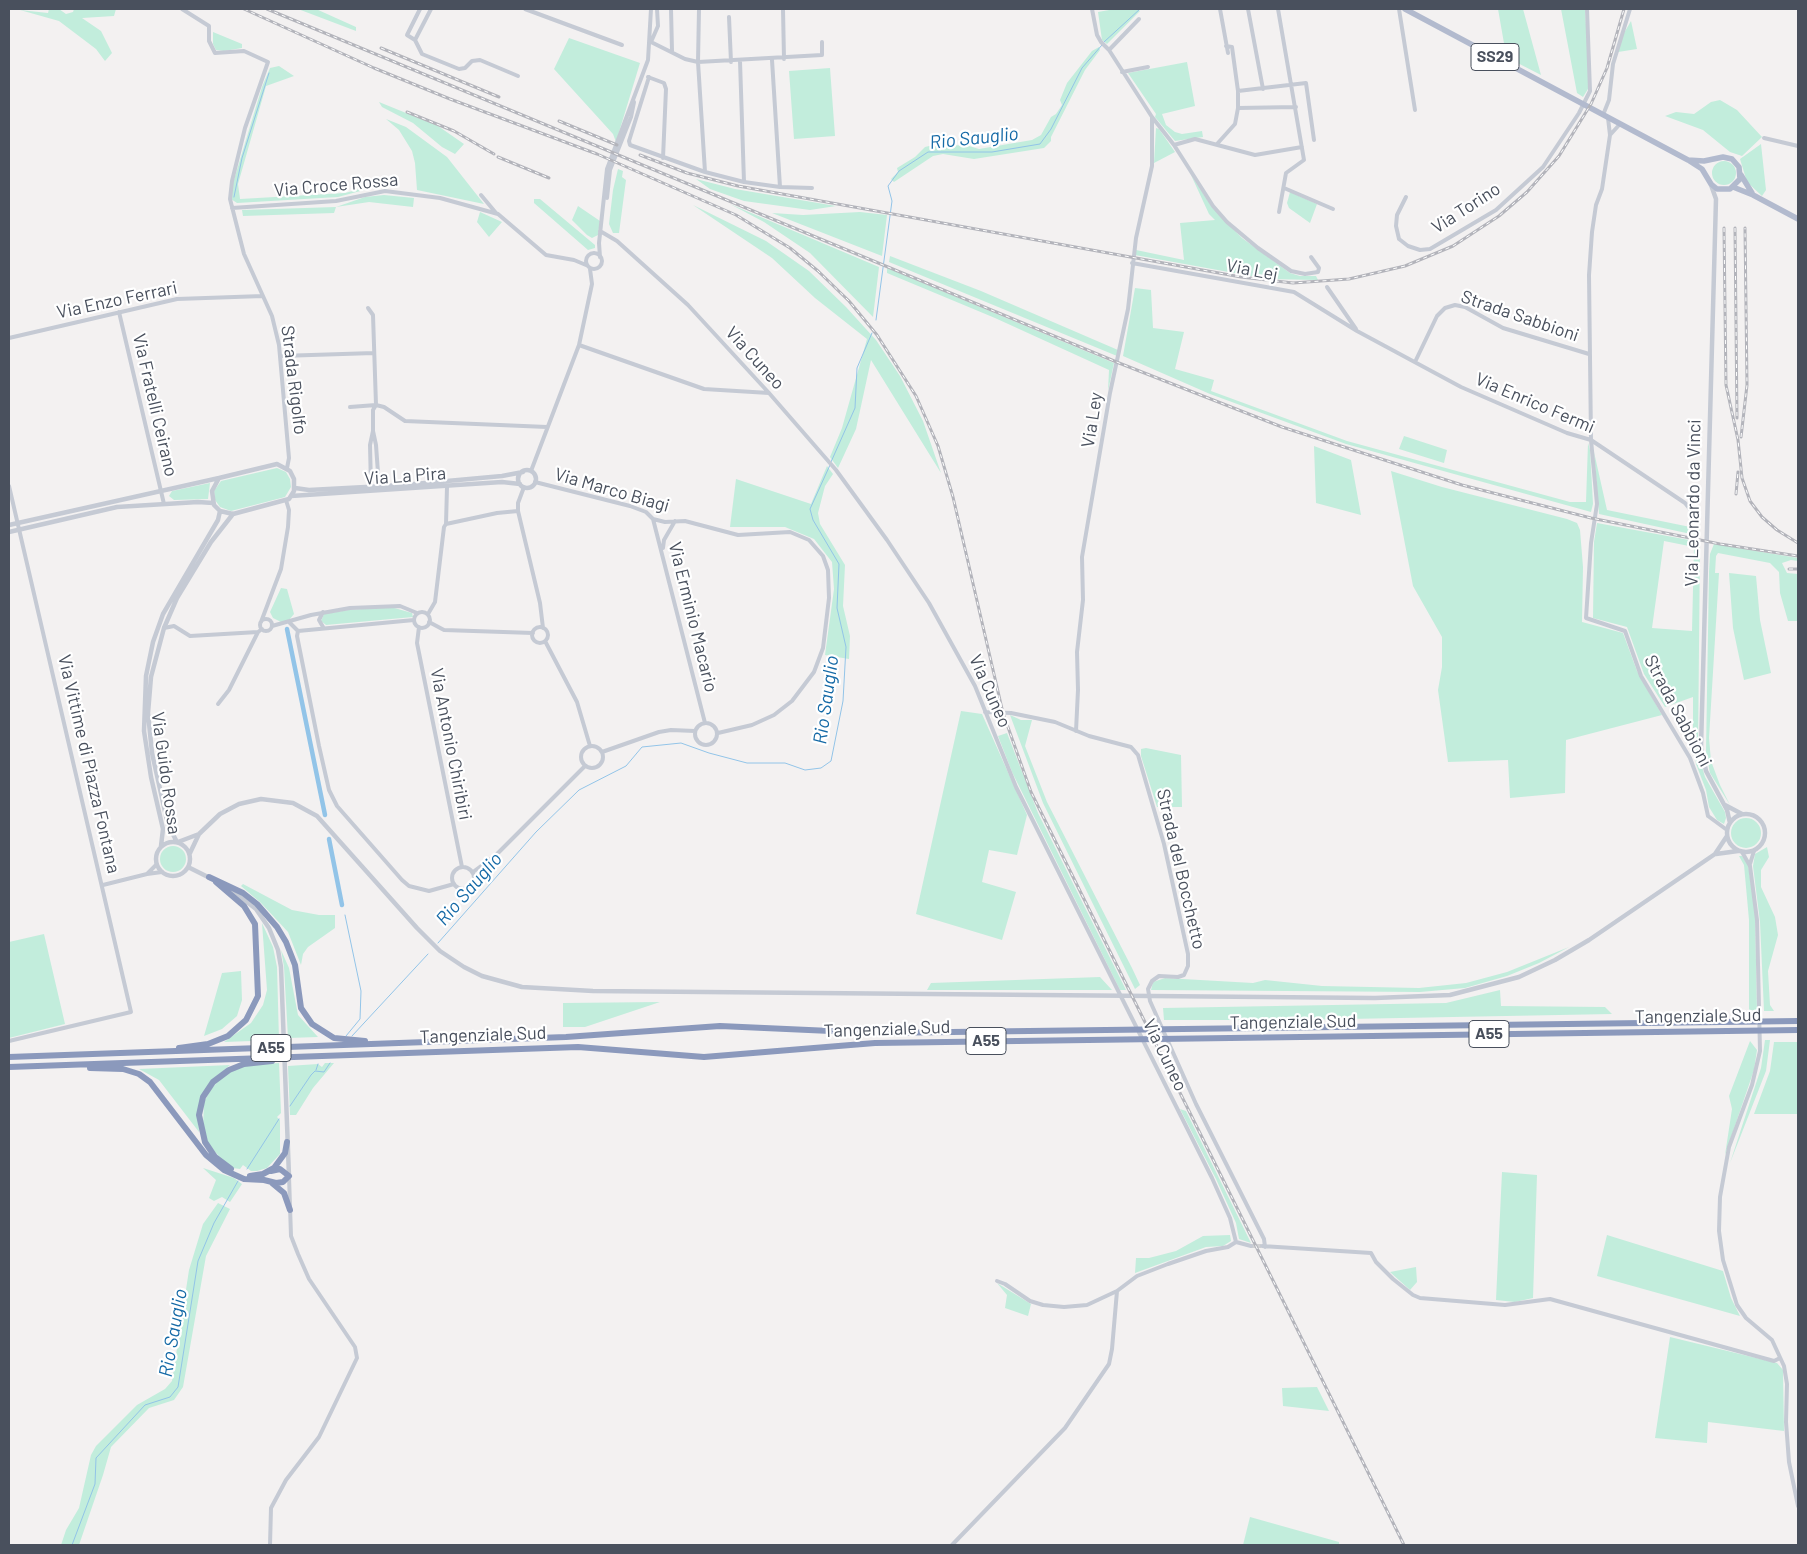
<!DOCTYPE html>
<style>
body{margin:0}
#map{position:relative;width:1807px;height:1554px;overflow:hidden;background:#f3f1f1;font-family:Barlow,sans-serif}
canvas{display:block}
.frame{position:absolute;inset:0;border:10px solid #49505d;pointer-events:none}
</style>
<div id="map">
<canvas width="1807" height="1554"></canvas>
<div class="frame"></div>
</div>
<script>
const c = document.querySelector('canvas').getContext('2d');
c.lineJoin = 'round';
function fillPath(path, color) {
  c.fillStyle = color;
  c.fill(path, 'evenodd');
}
function toPath(rows) {
  const path = new Path2D();
  for (const r of rows) {
    if (r.length === 3) {
      path.moveTo(r[0] + r[2], r[1]);
      path.arc(r[0], r[1], r[2], 0, 2 * Math.PI);
      continue;
    }
    path.moveTo(r[0], r[1]);
    for (let i = 2; i < r.length; i += 2) path.lineTo(r[i], r[i + 1]);
  }
  return path;
}
function strokePath(path, color, width, dash) {
  c.strokeStyle = color;
  c.lineWidth = width;
  c.lineCap = dash ? 'butt' : 'round';
  c.setLineDash(dash || []);
  c.stroke(path);
}
function label(font, color, halo, rows, align = 'center') {
  c.font = font + ' Barlow,sans-serif';
  c.lineWidth = 4.5;
  c.setLineDash([]);
  c.textBaseline = 'middle';
  c.strokeStyle = halo;
  c.fillStyle = color;
  for (const [text, x, y, turn = 0] of rows) {
    c.save();
    c.translate(x, y);
    c.rotate((+turn || 0) * Math.PI / 180);
    c.textAlign = isNaN(turn) ? turn : align;
    if (halo) c.strokeText(text, 0, 0);
    c.fillText(text, 0, 0);
    c.restore();
  }
}
const green = toPath([
 [49,9,59,9,66,14,73,12,74,9,116,9,114,16,82,18,101,31,112,53,105,61,96,49,59,21,20,10,48,13],
 [298,9,316,9,356,27,356,31],
 [1115,9,1137,9,1140,11,1107,44,1102,40,1098,12],
 [1498,9,1523,9,1541,75,1504,56,1505,49],
 [1561,9,1585,9,1589,74,1588,89,1583,97,1577,93],
 [1631,21,1637,49,1618,52,1624,33],
 [213,32,242,44,242,48,224,51,216,50,213,44],
 [569,38,640,63,616,142,613,134,554,69],
 [1099,47,1100,50,1085,70,1051,137,1051,141,1044,148,974,159,943,154,933,156,894,182,891,179,898,172,897,168,915,157,925,147,937,144,969,146,979,149,1032,140,1041,135,1051,117,1056,114,1062,105,1060,100,1067,83,1092,51],
 [1187,62,1195,106,1162,114,1166,125,1175,132,1182,134,1202,131,1203,137,1175,141,1155,117,1156,114,1128,73],
 [279,66,294,76,266,86,238,184,240,199,345,193,367,187,364,190,338,197,237,203,231,199,233,183,262,87,270,68],
 [830,68,835,136,794,139,789,71],
 [1720,100,1737,110,1762,137,1742,156,1730,152,1703,130,1665,116,1676,112,1694,114,1711,102],
 [379,102,438,126,464,144,455,154,442,147,413,123,382,107],
 [386,119,406,127,447,157,484,204,417,190,415,163,412,151,399,130],
 [1156,128,1159,129,1175,152,1154,163],
 [1761,144,1766,190,1762,196,1747,182,1740,159],
 [1724,173,12],
 [618,169,623,171,622,177,626,180,619,233,613,233,609,224,613,190],
 [1191,175,1212,207,1242,238,1290,273,1300,276,1316,276,1318,280,1267,279,1135,255,1136,250,1184,260,1180,223,1215,220,1209,214],
 [696,179,735,189,836,206,810,210,744,201,710,189],
 [1290,192,1317,204,1310,223,1289,208,1287,203],
 [384,195,414,198,413,207,369,202,336,207,334,213,243,216,242,210,336,207,365,197],
 [534,199,540,199,595,245,595,248,588,250,534,203],
 [730,204,879,267,873,317,810,253,764,222],
 [693,205,766,241,809,271,846,307,876,340,900,376,923,421,941,473,871,360,856,429,838,468,830,457,842,428,867,339,815,298,772,258],
 [578,206,600,221,598,235,592,238,587,235,572,220],
 [480,212,502,222,489,237,477,222],
 [860,212,887,215,882,256,772,213,803,215],
 [890,256,981,291,1118,350,1117,356,889,262],
 [887,268,1114,363,1108,391,1109,370,995,318,887,273],
 [1135,288,1151,290,1153,328,1184,332,1175,369,1214,380,1211,391,1347,441,1570,502,1586,502,1588,443,1590,450,1593,504,1591,512,1346,444,1210,394,1123,356],
 [1404,436,1447,450,1444,463,1399,449],
 [1314,446,1351,460,1361,515,1316,503],
 [1594,452,1607,510,1700,529,1700,536,1599,514],
 [827,466,833,474,825,486,818,513,820,524,845,565,843,606,850,636,849,659,825,655,834,589,832,562,814,539,785,527,730,527,736,479,811,504],
 [277,468,286,472,290,479,291,487,285,497,231,511,220,507,215,500,214,491,221,481],
 [1391,471,1442,487,1567,519,1577,523,1580,530,1583,567,1582,622,1623,633,1637,671,1662,715,1566,740,1565,793,1510,798,1508,760,1448,762,1438,690,1442,667,1442,637,1413,586],
 [210,483,208,499,174,500,169,496,172,491],
 [1597,523,1700,542,1698,753,1705,777,1725,812,1726,818,1724,824,1717,820,1709,807,1706,790,1696,764,1693,732,1693,697,1665,707,1644,674,1627,627,1593,618,1594,542],
 [1664,541,1694,547,1692,631,1652,628],
 [1714,544,1798,558,1798,561,1791,560,1782,563,1787,573,1798,574,1798,621,1788,621,1780,593,1779,572,1770,563,1718,553,1716,556,1715,573,1719,573,1709,738,1711,761,1720,785,1730,805,1710,773,1706,752,1709,572,1710,554],
 [1729,573,1756,576,1760,620,1771,673,1744,680,1733,628],
 [281,588,287,589,294,614,289,620,281,622,273,618,270,612],
 [391,607,412,613,413,617,326,625,321,621,324,614,348,610],
 [961,711,982,714,1027,815,1017,855,989,850,982,882,1016,892,1002,940,916,914],
 [1010,715,1021,720,1032,720,1025,746,1047,802,1132,968,1140,985,1135,989,1043,803],
 [1007,733,1038,813,1126,990,1120,990,1012,772,998,736],
 [1146,748,1181,755,1182,807,1157,807,1141,756,1141,749],
 [1746,833,15],
 [173,859,13],
 [1767,847,1769,857,1761,870,1761,887,1775,917,1778,935,1768,971,1770,1005,1774,1011,1764,1011,1760,922,1753,866,1755,854],
 [1739,856,1742,856,1748,864,1755,912,1757,1011,1749,1010,1749,920,1744,865],
 [243,884,292,910,319,915,335,915,335,928,308,947,303,954,301,965,288,932,261,903,241,886],
 [262,923,273,947,277,967,279,1040,224,1042,251,1023,263,1005,267,990],
 [44,934,65,1024,9,1038,9,942],
 [1569,947,1539,963,1507,976,1465,988,1420,992,1151,990,1153,982,1165,978,1253,983,1265,980,1322,986,1419,988,1466,983,1507,972],
 [281,950,289,968,298,1015,318,1037,288,1038,284,967],
 [241,971,242,1000,237,1016,222,1029,204,1036,222,973],
 [1100,977,1112,990,927,990,931,983],
 [1500,990,1501,1006,1605,1007,1612,1014,1294,1020,1164,1020,1163,1008,1446,1003],
 [660,1002,585,1027,563,1027,563,1003],
 [1765,1040,1770,1040,1766,1071,1730,1163,1761,1068],
 [1750,1041,1757,1050,1754,1070,1725,1155,1732,1109,1729,1096],
 [1774,1042,1798,1042,1798,1114,1754,1114,1770,1071],
 [279,1063,281,1113,277,1117,280,1120,280,1154,267,1168,257,1171,251,1171,243,1165,240,1169,233,1168,222,1160,207,1142,203,1128,204,1102,211,1089,227,1072,247,1065],
 [325,1063,334,1063,313,1088,296,1115,290,1115,288,1066,318,1064,322,1067],
 [230,1065,210,1082,198,1112,199,1132,159,1080,139,1069],
 [1180,1109,1186,1111,1251,1243,1239,1239,1236,1223,1216,1179],
 [203,1168,234,1178,242,1184,230,1202,222,1197,214,1201,209,1198,216,1180],
 [1502,1172,1537,1175,1533,1298,1515,1302,1496,1300],
 [218,1203,230,1209,206,1256,183,1387,174,1400,149,1408,111,1447,103,1475,79,1545,61,1545,66,1530,79,1508,91,1455,96,1446,137,1405,165,1389,172,1381,189,1270,203,1224],
 [1230,1235,1231,1241,1223,1246,1206,1247,1135,1273,1136,1258,1149,1258,1176,1251,1203,1236],
 [1607,1235,1723,1271,1731,1298,1740,1316,1597,1276],
 [1416,1267,1417,1282,1410,1290,1390,1272],
 [997,1283,1031,1304,1028,1316,1005,1308,1007,1295],
 [1670,1337,1777,1363,1783,1370,1784,1431,1708,1422,1707,1443,1655,1438],
 [1317,1387,1329,1411,1283,1406,1282,1388],
 [1250,1517,1339,1542,1339,1545,1243,1545]
]);
const stream = toPath([
 [1104,42,1140,9],
 [234,197,242,158,269,73],
 [876,320,892,201,888,186,899,171,928,152,992,152,1040,144,1051,129,1082,68,1102,45],
 [831,462,855,408,857,368,872,333],
 [345,915,361,991,360,1019,346,1036],
 [438,943,536,832,579,790,626,766,642,747,681,743,709,753,747,763,785,763,805,770,821,768,831,761,843,701,846,647,837,608,839,564,813,520,810,509,830,465],
 [352,1036,428,954],
 [316,1070,318,1064],
 [290,1106,311,1075,315,1071,324,1072,330,1063],
 [247,1169,279,1119],
 [72,1545,95,1484,96,1458,145,1405,170,1397,178,1387,198,1261,214,1223,238,1181]
]);
const canal = toPath([
 [287,629,325,815],
 [329,839,342,905]
]);
const minorTunnel = toPath([
 [1251,1246,1262,1246]
]);
const minor = toPath([
 [182,9,209,26,209,41,215,53,244,51,268,62,245,128,232,181,230,199,244,254,272,316,279,345,289,458,287,468],
 [420,9,407,35,415,40,431,9],
 [525,9,622,45],
 [671,9,672,51],
 [699,9,698,62,705,172],
 [783,9,784,59],
 [1092,9,1097,35,1101,42,1109,50,1152,117,1174,145,1213,206,1227,222,1258,248,1291,271,1305,274,1318,272,1319,268,1311,257],
 [1220,9,1228,53],
 [1248,9,1263,89],
 [1278,9,1304,160,1286,173,1279,212],
 [1399,9,1415,110],
 [729,17,731,62],
 [415,40,422,54,459,69,465,68,472,61,480,60,518,76],
 [651,42,685,59,698,62,822,55,822,42],
 [651,42,658,26,657,9],
 [1109,50,1139,19],
 [772,60,780,187,812,188],
 [740,61,744,182],
 [1122,72,1148,67],
 [648,77,664,83,666,89,663,158],
 [649,77,629,141,630,145,705,172,744,182,780,187],
 [1238,91,1306,83,1314,140],
 [1238,108,1296,107],
 [1603,115,1609,100,1613,64,1630,9],
 [1608,118,1610,135,1602,189,1596,205,1592,232,1589,275,1591,440,1597,504,1591,543,1586,618,1625,631,1641,676,1690,758,1703,793,1708,816,1727,830],
 [1610,135,1620,124],
 [1764,138,1798,146],
 [1217,144,1235,124,1238,108,1238,91,1232,47,1226,46],
 [1174,145,1195,139,1255,155,1302,147],
 [1284,188,1333,209],
 [481,195,496,213],
 [1406,197,1397,215,1396,226,1399,239,1408,246,1420,250,1430,249,1496,210,1543,167,1579,113,1590,91,1587,9],
 [607,198,610,170,631,117,634,102],
 [232,208,336,201,385,191,440,198,498,214,546,255,574,260,586,265],
 [600,231,617,241,688,305,769,393,836,470,887,540,929,603,975,686,1016,787,1212,1178,1230,1218,1236,1242],
 [594,261,8],
 [600,257,599,243,607,169,648,60,651,9],
 [1132,263,1294,292,1357,331,1461,387,1567,433,1591,440,1685,503,1693,513],
 [1327,287,1356,329],
 [368,308,373,315,376,405,373,410,373,431],
 [119,312,164,504],
 [9,338,177,299,263,296],
 [579,345,704,389,769,393],
 [280,356,374,353],
 [1415,362,1437,316,1445,308,1455,305,1465,307,1503,328,1589,354],
 [350,407,376,405,384,407,405,421,547,427],
 [531,471,579,345,592,284,590,269],
 [535,482,630,506,646,512,653,519,665,522,685,521,738,535,790,532,809,540,823,556,828,570,829,598,823,648,814,672,792,701,774,715,752,725,718,733],
 [9,486,131,1012,9,1041],
 [371,487,370,445,373,431,376,445,379,487],
 [524,487,518,503,518,511,540,603,543,628],
 [653,519,705,723],
 [446,524,447,487],
 [663,548,664,540,675,521],
 [323,612,319,620,323,627],
 [422,620,8],
 [428,614,435,602,444,527,446,524,497,513,518,511],
 [266,625,6],
 [261,622,281,569,288,527,289,510,286,500],
 [289,622,298,631,414,620],
 [429,622,444,630,533,633],
 [272,626,311,615,350,608,400,606,417,613],
 [419,627,417,643,462,867],
 [540,635,8],
 [164,628,174,626,190,636,258,632,262,629],
 [298,631,297,636,319,746,329,790,337,806,402,880,409,886,429,891,454,884],
 [545,641,577,702,590,746],
 [218,704,229,690,258,632],
 [985,712,1011,713,1055,722,1089,736,1131,747,1138,755,1164,844,1188,954,1188,966,1184,975,1178,977,1159,976,1152,981,1148,989,1150,1001,1196,1104,1264,1239,1265,1247],
 [706,734,11],
 [1076,731,1078,690,1077,652,1083,600,1082,557,1110,393,1128,309,1136,238,1152,166,1152,117],
 [592,757,11],
 [602,752,659,732,671,730,695,731],
 [1742,852,1750,866,1757,920,1760,1051,1752,1085,1729,1147,1720,1197,1719,1231,1723,1260,1737,1305,1746,1318,1772,1340,1784,1366,1787,1384,1786,1422,1789,1462,1798,1506],
 [1750,864,1754,851],
 [156,865,147,874,162,872],
 [463,878,11],
 [473,872,496,855,585,766],
 [103,885,147,874],
 [1262,1246,1371,1253,1376,1262,1393,1279,1413,1295,1420,1298,1505,1305,1550,1299,1774,1361,1780,1358],
 [997,1281,1005,1284,1030,1301,1043,1305,1064,1307,1087,1305,1117,1291,1137,1276,1168,1264,1206,1251,1228,1247,1236,1242,1251,1246],
 [270,1545,271,1508,286,1480,319,1437,357,1358,355,1347,309,1279,298,1254,291,1236,289,1176],
 [952,1545,1065,1428,1109,1364,1112,1349,1117,1291]
]);
const tertiary = toPath([
 [1711,185,1716,199,1701,747,1706,771,1727,810,1730,823],
 [277,464,290,471,294,479,294,491,289,499,233,514,220,511,214,505,212,491,219,478,277,464],
 [527,479,9],
 [295,488,309,490,403,485,502,476,523,472],
 [291,496,502,482,520,484],
 [9,525,219,478],
 [9,532,117,507,198,502,213,503],
 [1725,805,1742,814],
 [1746,833,19],
 [173,859,17],
 [177,842,168,825,152,753,148,713,151,677,164,628,177,598,211,542,233,514],
 [178,842,199,834,220,814,239,804,261,799,293,803,317,816,417,928,440,951,464,967,482,976,522,987,593,991,1375,998,1450,995,1519,977,1555,960,1589,940,1715,854,1727,836],
 [161,846,163,829,151,777,144,731,146,676,153,642,163,614,218,520,220,511],
 [190,853,199,834],
 [1716,854,1738,851],
 [188,867,210,878],
 [230,889,256,909,269,928,278,950,281,967,289,1176]
]);
const primary = toPath([
 [1405,9,1688,160,1702,169,1711,184,1717,189,1730,189,1740,179,1739,167,1732,159,1723,157,1704,161,1688,160],
 [1741,175,1752,193],
 [1733,187,1753,195,1798,219]
]);
const motorway = toPath([
 [209,877,243,893,257,904,277,927,286,942,295,965,301,1008,312,1024,334,1038,365,1041],
 [179,1048,208,1044,228,1036,246,1020,258,996,255,924,244,906,216,882],
 [9,1057,566,1037,720,1026,875,1033,1798,1021],
 [9,1067,578,1047,704,1057,875,1043,1798,1030],
 [90,1068,123,1069,139,1074,150,1082,206,1155,224,1170,244,1179,264,1180,276,1183,283,1182,289,1176,280,1169,271,1171],
 [231,1169,215,1157,205,1142,199,1115,203,1097,213,1082,229,1070,244,1064,272,1061],
 [250,1176,263,1174,274,1168,285,1153,287,1142],
 [272,1183,284,1193,290,1210]
]);
const rail = toPath([
 [244,9,374,68,450,99,597,154,736,215,790,248,818,271,849,301,877,335,916,396,938,446,953,497,1003,713,1031,792,1404,1545],
 [267,9,1119,363,1282,427,1462,485,1591,518,1720,544,1798,556],
 [381,48,499,97],
 [407,112,454,131,494,154],
 [559,121,617,145],
 [640,155,687,173,738,186,1241,277,1293,283,1349,279,1405,266,1453,246,1499,216,1527,192,1559,156,1591,104,1607,68,1624,9],
 [498,157,549,178],
 [1724,228,1726,385,1738,440,1742,478,1750,501,1762,517,1777,530,1798,543],
 [1735,228,1737,418],
 [1741,437,1747,385,1745,228],
 [1736,494,1738,472],
 [1789,569,1798,569]
]);
const shields = [
 [1495,57,48],
 [1489,1034,40],
 [986,1041,40],
 [271,1048,40]
];
const shieldNames = [
 ["SS29",1495,57],
 ["A55",1489,1034],
 ["A55",986,1041],
 ["A55",271,1048]
];
const streetNames = [
 ["Via Croce Rossa",336,185,-5],
 ["Via Torino",1466,208,-33],
 ["Via Lej",1252,270,11],
 ["Via Enzo Ferrari",117,300,-12],
 ["Strada Sabbioni",1520,316,19],
 ["Via Cuneo",755,358,48],
 ["Strada Rigolfo",294,380,83],
 ["Via Enrico Fermi",1535,403,23],
 ["Via Fratelli Ceirano",155,405,77],
 ["Via Ley",1092,420,-81],
 ["Via La Pira",405,476,-4],
 ["Via Marco Biagi",612,490,16],
 ["Via Leonardo da Vinci",1693,503,-89],
 ["Via Erminio Macario",693,617,76],
 ["Via Cuneo",990,691,66],
 ["Strada Sabbioni",1678,711,62],
 ["Via Antonio Chiribiri",451,744,79],
 ["Via Vittime di Piazza Fontana",89,764,77],
 ["Via Guido Rossa",166,773,82],
 ["Strada del Bocchetto",1181,869,77],
 ["Tangenziale Sud",1698,1016,-1],
 ["Tangenziale Sud",1293,1022,-1],
 ["Tangenziale Sud",887,1029,-2],
 ["Tangenziale Sud",483,1035,-2],
 ["Via Cuneo",1165,1055,64]
];
const waterNames = [
 ["Rio Sauglio",974,138,-6],
 ["Rio Sauglio",826,700,-82],
 ["Rio Sauglio",469,889,-49],
 ["Rio Sauglio",173,1333,-80]
];
fillPath(green, '#c2eddc');
strokePath(stream, '#92c4e8', 1);
strokePath(canal, '#92c4e8', 4.5);
strokePath(minorTunnel, '#d1d1d3', 4, [4, 2]);
strokePath(minor, '#c5cad4', 4);
strokePath(tertiary, '#c5cad4', 4.5);
strokePath(primary, '#b2bace', 5.5);
strokePath(motorway, '#8b99bc', 6);
strokePath(rail, '#b3b4bb', 3);
strokePath(rail, '#fff', 1, [4]);
for (const [x, y, w] of shields) {
  const box = new Path2D();
  box.roundRect(x - w / 2, y - 13.5, w, 27, 4);
  c.fillStyle = '#fff';
  c.fill(box);
  strokePath(box, '#49505d', 1);
}
label('bold 16px', '#49505d', null, shieldNames);
label('18px', '#49505d', '#fff', streetNames);
label('italic 19px', '#1469a6', '#fff', waterNames);
</script>
